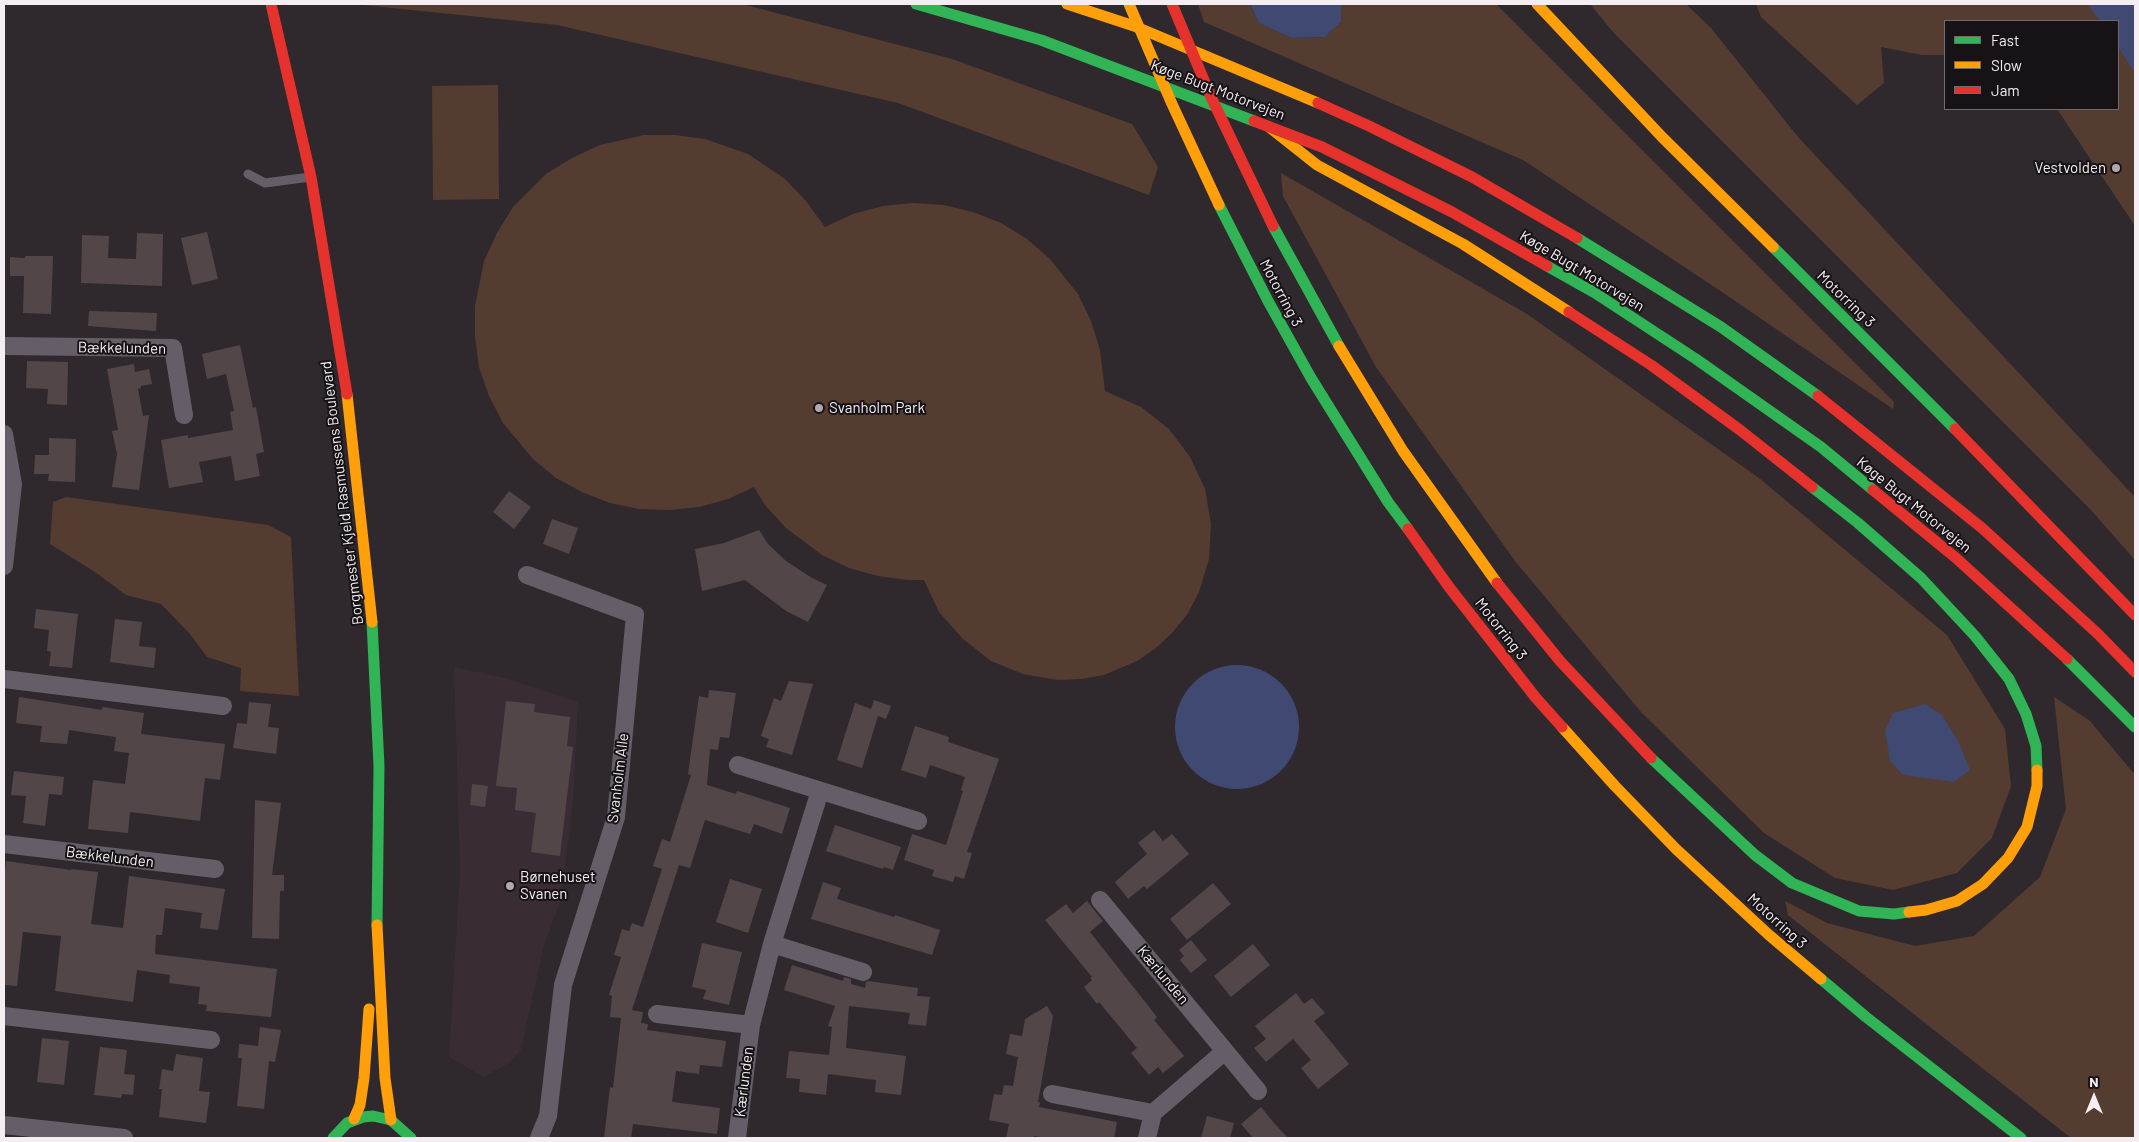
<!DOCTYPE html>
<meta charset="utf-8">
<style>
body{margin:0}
#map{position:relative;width:2139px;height:1142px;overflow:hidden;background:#2f292d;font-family:Barlow,sans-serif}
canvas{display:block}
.frame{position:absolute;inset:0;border:5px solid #f4edf1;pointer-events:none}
.legend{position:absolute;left:1944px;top:20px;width:175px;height:90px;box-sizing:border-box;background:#161215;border:1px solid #6f6a6d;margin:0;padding:6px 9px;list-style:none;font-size:15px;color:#f4edf1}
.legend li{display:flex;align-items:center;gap:10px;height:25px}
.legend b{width:25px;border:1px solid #6f6a6d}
.north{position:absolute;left:2069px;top:1072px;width:50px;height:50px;-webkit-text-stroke:4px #161215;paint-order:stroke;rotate:0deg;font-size:14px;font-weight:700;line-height:20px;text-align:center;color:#f4edf1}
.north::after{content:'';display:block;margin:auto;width:18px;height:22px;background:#f4edf1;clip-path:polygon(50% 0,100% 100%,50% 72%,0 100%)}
</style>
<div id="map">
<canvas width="2139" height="1142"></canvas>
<div class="frame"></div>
<ul class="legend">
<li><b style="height:6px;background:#30b455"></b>Fast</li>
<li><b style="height:6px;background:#ff9f0a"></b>Slow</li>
<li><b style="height:6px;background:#e5322d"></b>Jam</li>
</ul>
<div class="north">N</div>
</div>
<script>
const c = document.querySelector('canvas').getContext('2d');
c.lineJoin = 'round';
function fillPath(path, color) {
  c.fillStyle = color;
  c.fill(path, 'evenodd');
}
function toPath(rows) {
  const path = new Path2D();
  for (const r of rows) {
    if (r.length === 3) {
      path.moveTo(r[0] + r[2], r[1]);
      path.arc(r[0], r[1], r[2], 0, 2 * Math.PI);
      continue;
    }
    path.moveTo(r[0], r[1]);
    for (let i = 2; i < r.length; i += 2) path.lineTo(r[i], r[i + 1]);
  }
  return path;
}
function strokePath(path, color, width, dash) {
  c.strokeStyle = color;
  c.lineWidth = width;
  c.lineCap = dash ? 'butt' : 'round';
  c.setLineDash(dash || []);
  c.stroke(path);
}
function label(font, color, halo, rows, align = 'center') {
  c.font = font + ' Barlow,sans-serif';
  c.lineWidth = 4;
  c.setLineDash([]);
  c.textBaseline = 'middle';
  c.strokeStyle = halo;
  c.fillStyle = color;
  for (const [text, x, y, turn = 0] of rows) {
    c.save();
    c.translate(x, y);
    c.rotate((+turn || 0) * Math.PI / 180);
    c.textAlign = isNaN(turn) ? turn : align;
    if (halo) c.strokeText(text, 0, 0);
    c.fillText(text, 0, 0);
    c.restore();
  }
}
const built = toPath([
 [454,667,505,678,578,702,573,802,560,902,544,945,521,1050,509,1063,484,1077,449,1057,460,871]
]);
const green = toPath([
 [354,4,742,4,952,59,1132,124,1158,167,1149,195,898,103,557,25],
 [1198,4,1250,4,1259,23,1291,38,1325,37,1341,22,1341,4,1496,4,1894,402,1893,409,1722,292,1523,160,1204,22],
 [1590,4,1686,4,1711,28,1798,137,2135,497,2135,560,2090,509,1613,32],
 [1756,4,2135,4,2135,226,2057,109,2118,109,2118,21,1945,21,1945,55,1922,55,1881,47,1884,83,1857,105,1761,17],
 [498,85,499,199,433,200,432,86],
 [644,135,675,135,705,139,748,154,785,179,806,201,825,227,853,214,883,206,913,203,944,205,973,212,1001,223,1027,239,1050,259,1078,294,1091,321,1100,350,1105,391,1141,407,1169,429,1190,457,1205,489,1211,524,1209,559,1199,592,1188,613,1173,632,1156,648,1137,661,1104,675,1081,679,1058,680,1023,674,991,661,963,639,939,612,924,580,908,580,878,576,849,568,822,555,786,528,765,505,754,487,728,499,699,507,669,510,639,509,610,503,582,492,556,478,533,459,503,423,489,396,479,367,475,337,475,306,484,261,497,233,513,207,546,174,572,158,600,145],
 [1281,173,1527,314,1759,478,1947,635,2005,729,2011,786,1992,838,1957,873,1893,890,1835,878,1764,833,1641,712,1515,561,1376,367,1283,196],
 [66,497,268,525,291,537,299,696,240,691,241,668,207,657,190,634,161,604,126,595,95,572,50,544,53,502],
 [2054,697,2090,721,2135,775,2135,1138,2071,1138,1788,915,1785,901,1827,923,1915,946,1974,936,2040,877,2066,809]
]);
const water = toPath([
 [1250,4,1341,4,1341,22,1325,37,1291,38,1259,23],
 [2088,4,2135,4,2135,73,2118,47,2118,21,2100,21],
 [1237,727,62],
 [1925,704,1942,715,1958,741,1970,770,1954,782,1903,775,1890,761,1885,730,1893,713]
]);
const building = toPath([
 [207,232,218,279,192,285,181,238],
 [137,233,163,234,162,286,81,283,82,235,109,236,108,258,136,259],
 [25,256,53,256,51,314,23,313,24,276,10,276,10,257,25,258],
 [89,311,157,313,156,331,88,326],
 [240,345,253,408,256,407,264,452,256,454,260,476,235,481,231,456,199,462,203,482,169,488,161,440,188,435,188,438,233,430,230,412,234,411,226,374,207,379,202,354],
 [27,361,68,362,67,405,47,404,48,389,26,388],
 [134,364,135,372,149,369,152,384,141,386,141,388,138,389,143,416,149,415,139,490,112,487,117,454,112,431,118,430,107,369],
 [49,438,76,439,75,482,48,481,49,474,34,474,35,455,49,455],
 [509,491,531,507,514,529,493,512],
 [552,519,578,528,569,554,543,544],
 [759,530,768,544,786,561,812,578,827,585,808,622,786,611,745,580,702,591,695,549,724,543],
 [36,609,78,614,72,668,49,666,51,652,47,651,49,630,34,628],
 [115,619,142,622,139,646,156,648,154,668,110,662],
 [789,681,813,684,792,755,766,747,769,739,761,736,774,698,781,701],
 [709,690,736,693,729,738,720,737,718,750,710,749,707,785,736,794,737,791,790,808,782,834,754,824,750,834,705,820,690,868,679,865,632,1010,643,1012,641,1023,648,1024,647,1030,726,1041,722,1067,700,1065,699,1074,676,1071,672,1102,720,1108,717,1134,633,1124,631,1138,604,1138,610,1087,613,1088,621,1018,610,1017,612,996,609,995,621,957,614,955,622,929,629,931,632,923,643,927,662,869,653,866,662,839,670,842,691,775,688,774,699,696,708,698],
 [19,697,102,710,102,707,144,713,141,734,225,744,220,780,205,778,200,821,130,812,128,833,88,829,93,780,125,784,129,753,114,751,116,737,69,730,67,744,40,742,42,726,16,723],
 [874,700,891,706,886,719,878,716,862,768,837,760,855,703,871,709],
 [506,701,535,704,534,712,570,717,567,746,573,747,560,856,531,852,536,813,515,810,517,788,496,786],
 [249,702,271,704,268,727,279,728,276,754,233,748,237,723,247,724],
 [915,726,949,737,948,742,999,759,967,852,972,853,964,879,955,876,953,882,932,876,934,870,904,860,912,834,946,845,963,791,961,790,965,777,930,765,926,778,901,770],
 [14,771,64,777,62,795,49,794,45,826,23,823,26,796,11,795],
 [472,784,488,786,485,807,470,805],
 [255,800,281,803,272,875,284,875,284,891,280,891,279,939,252,938],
 [835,825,901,847,893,870,884,867,883,869,826,851],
 [1154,830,1163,841,1172,834,1189,854,1147,889,1144,886,1128,899,1115,882,1147,854,1138,843],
 [6,861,71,870,71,869,98,872,91,924,123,928,129,876,225,889,218,930,200,928,202,913,165,908,162,935,156,935,155,954,277,969,271,1017,206,1011,207,1005,198,1004,200,987,169,983,170,975,137,970,133,1002,55,991,61,936,23,932,17,986,4,985,4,880],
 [730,879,762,889,748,933,716,922],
 [823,882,841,888,837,899,894,917,895,915,940,930,932,955,811,919],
 [1213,883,1231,904,1187,940,1170,919],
 [1087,901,1103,921,1090,932,1157,1017,1154,1020,1184,1056,1163,1073,1158,1067,1149,1075,1131,1053,1137,1048,1099,1002,1097,1004,1084,987,1092,980,1090,978,1092,977,1045,920,1066,904,1073,913],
 [1191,940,1207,960,1191,973,1180,960,1184,956,1179,950],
 [702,943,742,952,729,1005,703,999,706,990,692,987],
 [1253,944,1270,965,1231,997,1214,976],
 [792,965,843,981,844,977,851,979,851,984,865,988,866,982,868,981,918,988,917,996,930,997,926,1026,908,1024,910,1013,849,1006,846,1048,906,1056,901,1095,875,1092,876,1080,828,1074,826,1095,799,1092,800,1079,786,1078,789,1051,829,1055,832,1027,828,1026,835,1006,784,990],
 [1296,993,1304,1004,1312,998,1325,1013,1314,1021,1349,1064,1318,1089,1301,1068,1311,1060,1293,1039,1266,1062,1254,1048,1266,1039,1255,1026],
 [1047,1006,1053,1016,1038,1102,1040,1102,1039,1107,1117,1122,1114,1138,1048,1138,1034,1136,1034,1138,1006,1138,1009,1124,989,1120,994,1094,1002,1095,1004,1085,1013,1086,1018,1057,1006,1054,1010,1034,1022,1036,1025,1019],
 [260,1027,281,1030,275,1062,269,1061,264,1109,237,1106,242,1058,238,1058,239,1044,258,1046],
 [42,1038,69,1041,64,1085,37,1082],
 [100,1047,127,1050,124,1074,135,1075,133,1095,122,1094,121,1098,94,1095],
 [176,1054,203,1058,199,1091,210,1092,206,1123,159,1117,162,1089,159,1089,162,1069,173,1071],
 [1261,1107,1273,1122,1288,1138,1253,1138,1241,1124],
 [1207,1116,1234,1123,1230,1138,1201,1138]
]);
const lane = toPath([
 [248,174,265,183,310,177]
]);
const street = toPath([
 [4,346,173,348,184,415],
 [4,434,13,484,4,566],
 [527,575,635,615,616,817,563,985,548,1116,539,1138],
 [4,679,223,706],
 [738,765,918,821],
 [4,844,215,869],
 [1100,900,1258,1091],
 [772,944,863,972],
 [657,1014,751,1025],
 [4,1016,211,1040],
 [1052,1094,1153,1113],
 [4,1125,124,1138],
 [737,1138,751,1025,772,944,820,791],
 [1147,1138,1153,1113,1225,1051]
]);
const fast = toPath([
 [916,4,1041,40,1254,121],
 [1219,205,1268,301,1311,378,1388,502,1408,529],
 [1273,226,1339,346],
 [1577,238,1721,327,1818,396],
 [1773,247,1955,429],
 [1547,266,1595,293,1696,359,1821,447,1873,490],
 [1812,487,1858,523,1921,578,1975,636,2009,679,2026,714,2036,746,2037,770],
 [372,622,379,766,377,925],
 [2067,659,2135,727],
 [1651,758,1755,855,1792,883,1859,911,1894,914,1909,912],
 [1821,979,1866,1017,2021,1138],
 [333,1138,347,1123,363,1117,373,1116,391,1120,411,1138]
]);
const slow = toPath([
 [1067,4,1134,26,1318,103],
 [1537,4,1662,137,1773,247],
 [1269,127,1317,165,1463,244,1569,312],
 [1339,346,1403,451,1497,583],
 [347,394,372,622],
 [1562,727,1615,786,1676,849,1769,935,1821,979],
 [1909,912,1926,910,1957,901,1983,884,2008,858,2027,827,2037,786,2037,770],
 [377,925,385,1078,391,1120],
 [354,1119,360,1105,364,1078,369,1009]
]);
const jam = toPath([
 [271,4,311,177,347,394],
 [1318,103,1369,126,1472,177,1577,238],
 [1254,121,1322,147,1452,212,1547,266],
 [1569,312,1651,365,1740,430,1812,487],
 [1818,396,1982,528,2098,634,2135,672],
 [1955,429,2135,615],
 [1873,490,1956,558,2067,659],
 [1408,529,1449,587,1536,698,1562,727],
 [1497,583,1560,661,1651,758]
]);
const slowBridge = toPath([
 [1129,4,1172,104,1219,205]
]);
const jamBridge = toPath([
 [1172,4,1211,97,1273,226]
]);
const markers = [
 [2116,168,5,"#afa8ac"],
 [819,408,5,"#afa8ac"],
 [510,886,5,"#afa8ac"]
];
const streetNames = [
 ["Køge Bugt Motorvejen",1218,90,21],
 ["Køge Bugt Motorvejen",1582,271,31],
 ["Motorring 3",1281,293,62],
 ["Motorring 3",1846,299,44],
 ["Bækkelunden",122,348,1],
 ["Borgmester Kjeld Rasmussens Boulevard",342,493,-97],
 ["Køge Bugt Motorvejen",1914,505,39],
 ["Motorring 3",1501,629,52],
 ["Svanholm Alle",618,778,-83],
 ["Bækkelunden",110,857,7],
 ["Motorring 3",1777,921,42],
 ["Kærlunden",1163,975,50],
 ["Kærlunden",744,1082,-83]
];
const poiNames = [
 ["Vestvolden",2106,168,"right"],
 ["Svanholm Park",829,408],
 ["Børnehuset",520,877],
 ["Svanen",520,894]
];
fillPath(built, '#392c35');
fillPath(green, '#553c31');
fillPath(water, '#3f4971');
fillPath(building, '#534649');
strokePath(lane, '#655e69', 9);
strokePath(street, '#655e69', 18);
strokePath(fast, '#30b455', 11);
strokePath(slow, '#ff9f0a', 11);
strokePath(jam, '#e5322d', 11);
strokePath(slowBridge, '#ff9f0a', 11);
strokePath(jamBridge, '#e5322d', 11);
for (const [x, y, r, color] of markers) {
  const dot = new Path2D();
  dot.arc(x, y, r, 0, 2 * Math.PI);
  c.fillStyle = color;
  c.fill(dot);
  strokePath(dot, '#161215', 2);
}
label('15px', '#f4edf1', '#161215', streetNames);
label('15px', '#f4edf1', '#161215', poiNames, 'left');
</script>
